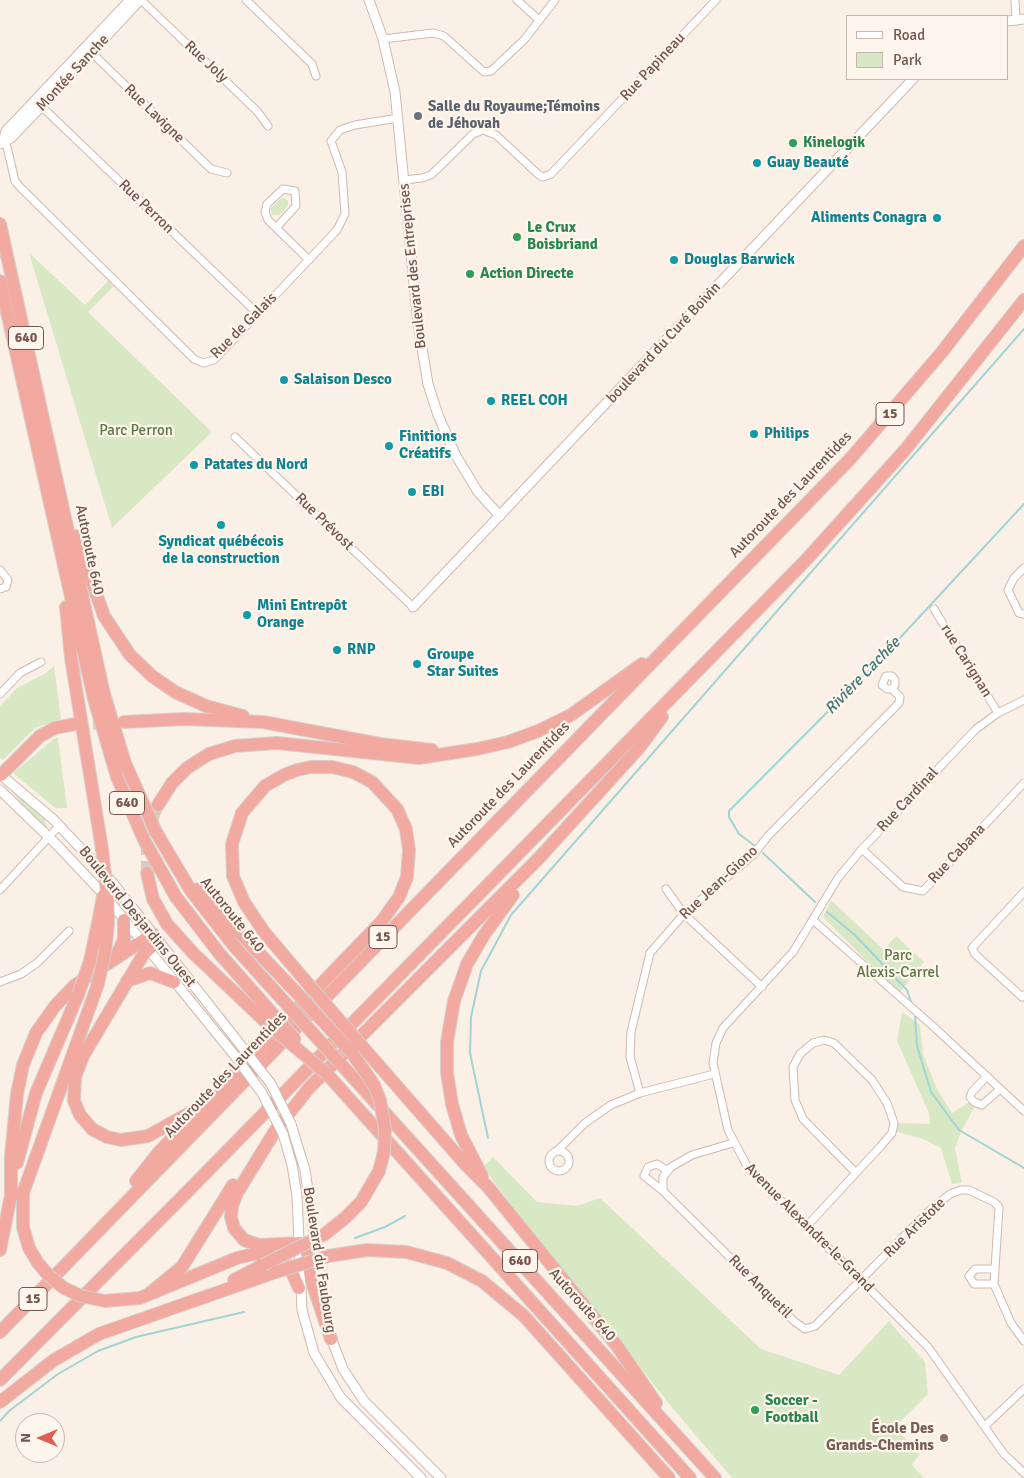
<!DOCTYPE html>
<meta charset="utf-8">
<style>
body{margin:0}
#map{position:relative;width:1024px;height:1478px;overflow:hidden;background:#fbf0e6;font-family:Signika,sans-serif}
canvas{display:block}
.legend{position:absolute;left:846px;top:15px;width:162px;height:65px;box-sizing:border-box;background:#fef5ec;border:1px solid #c6b5ac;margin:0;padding:6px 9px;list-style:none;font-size:15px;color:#73554c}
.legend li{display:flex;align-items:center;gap:10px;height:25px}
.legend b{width:25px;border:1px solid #c6b5ac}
.north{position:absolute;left:15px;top:1413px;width:50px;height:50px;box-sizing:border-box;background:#fef5ec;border:1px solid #c6b5ac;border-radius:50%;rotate:270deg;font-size:14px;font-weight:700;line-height:20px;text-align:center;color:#73554c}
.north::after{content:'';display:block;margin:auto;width:18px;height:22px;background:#df5e52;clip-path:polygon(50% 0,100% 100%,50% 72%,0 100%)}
</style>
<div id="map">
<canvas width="1024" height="1478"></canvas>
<ul class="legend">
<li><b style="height:6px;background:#fff"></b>Road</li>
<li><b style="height:14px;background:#d8e8c5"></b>Park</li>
</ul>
<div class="north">N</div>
</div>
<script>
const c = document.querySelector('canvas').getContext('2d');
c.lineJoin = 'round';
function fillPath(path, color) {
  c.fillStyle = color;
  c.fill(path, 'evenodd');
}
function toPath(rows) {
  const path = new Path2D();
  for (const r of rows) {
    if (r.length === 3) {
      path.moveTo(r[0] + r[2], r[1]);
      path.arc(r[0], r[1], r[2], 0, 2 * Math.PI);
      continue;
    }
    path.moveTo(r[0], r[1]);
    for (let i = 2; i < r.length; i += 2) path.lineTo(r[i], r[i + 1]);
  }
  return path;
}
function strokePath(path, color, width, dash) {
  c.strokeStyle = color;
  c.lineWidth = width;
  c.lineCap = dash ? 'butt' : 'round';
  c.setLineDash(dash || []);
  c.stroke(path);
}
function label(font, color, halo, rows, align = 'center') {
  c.font = font + ' Signika,sans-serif';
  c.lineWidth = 4.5;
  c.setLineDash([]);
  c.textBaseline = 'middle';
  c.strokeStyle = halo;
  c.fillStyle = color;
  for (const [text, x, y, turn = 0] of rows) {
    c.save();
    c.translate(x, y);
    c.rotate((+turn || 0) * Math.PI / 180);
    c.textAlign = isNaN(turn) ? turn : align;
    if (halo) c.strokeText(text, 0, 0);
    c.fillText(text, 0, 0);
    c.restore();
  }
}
const green = toPath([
 [284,198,288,201,288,206,279,215,272,215,271,208,280,199],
 [29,253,85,305,110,279,114,286,88,312,212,432,112,528],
 [54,666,61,719,35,728,3,760,0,758,0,706,17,688,46,673],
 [55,738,58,738,67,808,55,808,13,773],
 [9,787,36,809,45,820,47,827,26,810],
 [114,890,137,922,143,934,113,901],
 [831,900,884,950,896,936,924,962,899,993,823,917],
 [902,1012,920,1025,923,1054,937,1089,952,1113,971,1101,976,1104,961,1132,955,1148,962,1183,952,1184,941,1148,923,1139,897,1132,898,1123,930,1124,929,1113,897,1041],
 [493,1157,537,1202,577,1206,600,1198,761,1349,839,1375,889,1321,925,1362,928,1394,895,1427,920,1454,912,1465,924,1478,732,1478,670,1405,494,1182,484,1166]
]);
const stream = toPath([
 [755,846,739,834,729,817,729,811,886,653,1024,504],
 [763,853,815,902],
 [827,912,855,935,907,990,912,1005],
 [915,1014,917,1046,931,1092,959,1130,1024,1168],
 [488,1138,470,1053,471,1017,481,971,511,915,1024,329],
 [355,1238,385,1227,405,1216],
 [0,1421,9,1411,58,1374,98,1351,136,1337,244,1312]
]);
const motorwayTunnel = toPath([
 [75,724,112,723],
 [147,873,147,832,158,805]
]);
const minor = toPath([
 [141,0,257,111,268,126],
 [246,0,312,64,316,76],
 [517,0,539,20],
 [1015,0,1016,20],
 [383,39,433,33,444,36,484,72,491,71,524,40,555,0],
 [88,49,211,169,227,173],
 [38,103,258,314],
 [3,142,7,147,15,181,20,187,194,359,203,363,214,360,337,230,345,214,342,172,331,141,340,130,355,125,398,118],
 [404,180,422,178,431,175,473,134,483,130,496,135,539,175,543,177,551,174,716,0],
 [277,227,296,206,295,191,283,189,267,204,265,212,268,220,309,260],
 [235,437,413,607],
 [1024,568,1014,578,1008,590,1019,613,1024,614],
 [0,570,8,580,6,587,0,589],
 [934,609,998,713],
 [0,694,20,673,41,662],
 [1024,700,998,713,976,729,862,849,838,878,793,952,723,1028,716,1043,713,1063,728,1130,748,1168,928,1347,1004,1454,1024,1473],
 [862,849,903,887,923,891,1024,783],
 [666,889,684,914,762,987],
 [0,890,59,826],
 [1024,892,972,948,975,954,1022,997,1024,995],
 [814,921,936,1029,1024,1111],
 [0,982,21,974,37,963,69,931],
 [987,1076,972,1092,970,1097,974,1102,982,1105,1000,1089],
 [640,1093,630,1057,631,1032,650,953,684,914,754,854,768,836,899,703,900,697,892,689,887,689,882,685,886,676,892,676,895,680,895,685,892,689],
 [733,1143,692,1155,671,1167,663,1177,663,1191,795,1322,805,1329,815,1326,931,1209,950,1194,961,1190,969,1190,994,1202,999,1207,994,1284,1011,1323,1024,1341],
 [559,1161,10],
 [557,1151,585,1123,611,1105,640,1093,714,1074],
 [663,1191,644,1176,648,1167,657,1164,668,1171],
 [806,1227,880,1147,892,1133,894,1123,887,1103,872,1080,834,1043,824,1040,813,1043,800,1054,793,1067,795,1100,803,1119,855,1172],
 [993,1269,975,1269,969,1276,974,1284,994,1284],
 [985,1426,1024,1389]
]);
const tertiary = toPath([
 [369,0,383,39,395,92,418,324,428,384,438,415,455,454,478,492,500,516],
 [1008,21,1024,19],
 [3,142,6,131,130,0],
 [0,144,11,138,35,113,140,0],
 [413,607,913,79],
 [0,774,54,820,113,883,243,1048],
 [0,790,57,845,106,897,235,1056],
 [291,1124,305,1170,325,1307],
 [283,1134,292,1165,297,1196,302,1310,314,1353,341,1398,421,1478],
 [330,1335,343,1369,364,1401,441,1478]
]);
const motorway = toPath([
 [0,224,104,694,125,763,156,832,191,891,234,946,290,1008],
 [0,281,94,699,117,777,144,840,176,897,219,953,278,1020],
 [76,536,104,616,130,655,152,676,175,692,206,706,243,716],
 [66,607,71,658,102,849],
 [124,722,184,719,263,722,380,744,432,750],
 [1,775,40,736,55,728,75,724],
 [158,805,172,783,187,768,209,754,235,746,277,743,419,758,477,749,508,742,538,731,571,715,642,664],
 [147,873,153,899,167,924,193,953,271,1027],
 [198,889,294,990],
 [158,940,143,955,83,1056,75,1077,74,1101,80,1115,92,1129,107,1137,121,1140,148,1136,191,1112],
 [105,952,108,924],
 [116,957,124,939,124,920],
 [90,961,99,918],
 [127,981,150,973,174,982],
 [361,1045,465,1164,488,1187,617,1346,656,1403],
 [339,1062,715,1478],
 [327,1074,690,1478],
 [17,1163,36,1093,78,995],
 [482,1176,461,1135,452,1104,447,1073,447,1042,454,1001,467,964,484,935,513,895],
 [136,1181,159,1152,382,921,399,897,407,877,409,850,406,829,397,809,372,782,353,772,332,767,311,767,297,770,284,775,265,786,242,813,232,844,233,876,244,902,264,932,309,985],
 [11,1198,11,1156,17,1094,23,1065,36,1033,55,1006,75,985,153,934],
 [325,1234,345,1218,361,1202,379,1171],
 [0,1250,12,1190],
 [328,1256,367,1250,406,1252,447,1263,482,1281,524,1316,669,1478],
 [38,1263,29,1248,23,1227,23,1193,98,984],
 [234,1280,263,1265],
 [150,1293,182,1267,233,1185],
 [105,1301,140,1298,237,1258,254,1254,271,1256,283,1261,290,1268,299,1288],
 [0,1332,851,458,942,352,1024,246],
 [331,1339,311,1279,306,1246,301,1243,259,1245,244,1240,234,1228,231,1217,232,1206,237,1193,275,1131,309,1088,539,858,639,748,662,717],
 [0,1380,191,1188,806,560,905,450,1024,300],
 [0,1402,54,1360,99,1334,276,1272]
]);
const tertiaryBridge = toPath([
 [243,1048,271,1084,291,1124],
 [235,1056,262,1093,283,1134]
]);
const motorwayBridge = toPath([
 [102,849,107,892,108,924],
 [99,918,103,896],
 [98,984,105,952],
 [309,985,361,1045],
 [294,990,352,1053,374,1085,380,1100,385,1129,384,1152,379,1171],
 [78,995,90,961],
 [290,1008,339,1062],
 [278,1020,295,1039],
 [271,1027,327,1074],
 [38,1263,49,1276,64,1288,81,1296,105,1301],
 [263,1265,325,1234],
 [276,1272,328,1256]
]);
const markers = [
 [418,116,5,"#6b7280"],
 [793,143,5,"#2e9e5b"],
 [757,163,5,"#0f9aa8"],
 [937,218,5,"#0f9aa8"],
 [517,237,5,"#2e9e5b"],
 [674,260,5,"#0f9aa8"],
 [470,274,5,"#2e9e5b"],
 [284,380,5,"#0f9aa8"],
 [491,401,5,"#0f9aa8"],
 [754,434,5,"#0f9aa8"],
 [389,446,5,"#0f9aa8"],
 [194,465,5,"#0f9aa8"],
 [412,492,5,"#0f9aa8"],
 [221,525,5,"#0f9aa8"],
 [247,615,5,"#0f9aa8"],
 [337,650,5,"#0f9aa8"],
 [417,664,5,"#0f9aa8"],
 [755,1410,5,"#2e9e5b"],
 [944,1438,5,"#8d6e63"]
];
const shields = [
 [26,338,35],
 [890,414,28],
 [127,803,35],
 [383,937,28],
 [520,1261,35],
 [33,1299,28]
];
const shieldNames = [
 ["640",26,338],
 ["15",890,414],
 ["640",127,803],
 ["15",383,937],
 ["640",520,1261],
 ["15",33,1299]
];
const streetNames = [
 ["Rue Joly",206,62,43],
 ["Rue Papineau",653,67,-47],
 ["Montée Sanche",73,73,-47],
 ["Rue Lavigne",154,114,44],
 ["Rue Perron",146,207,44],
 ["Boulevard des Entreprises",413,266,-96],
 ["Rue de Galais",244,326,-45],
 ["boulevard du Curé Boivin",664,343,-47],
 ["Autoroute des Laurentides",791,495,-46],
 ["Rue Prévost",324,522,44],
 ["Autoroute 640",89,550,78],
 ["rue Carignan",966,661,58],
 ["Autoroute des Laurentides",509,785,-46],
 ["Rue Cardinal",908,800,-47],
 ["Rue Cabana",957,854,-47],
 ["Rue Jean-Giono",719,883,-43],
 ["Autoroute 640",232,915,51],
 ["Boulevard Desjardins Ouest",137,917,51],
 ["Autoroute des Laurentides",226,1075,-46],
 ["Avenue Alexandre-le-Grand",809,1228,45],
 ["Rue Aristote",915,1228,-44],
 ["Boulevard du Faubourg",319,1260,81],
 ["Rue Anquetil",760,1287,45],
 ["Autoroute 640",582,1305,48]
];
const worshipNames = [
 ["Salle du Royaume;Témoins",428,107],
 ["de Jéhovah",428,124]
];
const leisureNames = [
 ["Kinelogik",803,143],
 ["Le Crux",527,228],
 ["Boisbriand",527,245],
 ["Action Directe",480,274],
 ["Soccer -",765,1401],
 ["Football",765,1418]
];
const cultureNames = [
 ["Guay Beauté",767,163],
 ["Aliments Conagra",927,218,"right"],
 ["Douglas Barwick",684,260],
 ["Salaison Desco",294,380],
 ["REEL COH",501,401],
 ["Philips",764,434],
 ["Finitions",399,437],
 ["Créatifs",399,454],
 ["Patates du Nord",204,465],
 ["EBI",422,492],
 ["Syndicat québécois",221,542,"center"],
 ["de la construction",221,559,"center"],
 ["Mini Entrepôt",257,606],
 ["Orange",257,623],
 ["RNP",347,650],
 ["Groupe",427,655],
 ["Star Suites",427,672]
];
const parkNames = [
 ["Parc Perron",136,431],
 ["Parc",898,956],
 ["Alexis-Carrel",898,973]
];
const educationNames = [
 ["École Des",934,1429],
 ["Grands-Chemins",934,1446]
];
const waterNames = [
 ["Rivière Cachée",863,676,-46]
];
fillPath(green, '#d8e8c5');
strokePath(stream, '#a2d4d5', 2);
strokePath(motorwayTunnel, '#d9c9c0', 12, [12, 6]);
strokePath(minor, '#ceb9b0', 9);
strokePath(tertiary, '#ceb9b0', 11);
strokePath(motorway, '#d8cfcd', 14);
strokePath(minor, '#fff', 7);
strokePath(tertiary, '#fff', 9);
strokePath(motorway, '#f2aaa0', 12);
strokePath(tertiaryBridge, '#ceb9b0', 11, []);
strokePath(motorwayBridge, '#d8cfcd', 14, []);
strokePath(tertiaryBridge, '#fff', 9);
strokePath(motorwayBridge, '#f2aaa0', 12);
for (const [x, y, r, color] of markers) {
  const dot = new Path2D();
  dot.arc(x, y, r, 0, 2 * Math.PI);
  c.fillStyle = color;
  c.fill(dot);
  strokePath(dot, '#fef5ec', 2);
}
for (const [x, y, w] of shields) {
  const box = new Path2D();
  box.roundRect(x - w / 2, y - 11.5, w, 23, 4);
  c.fillStyle = '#fef5ec';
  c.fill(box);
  strokePath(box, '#73554c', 1);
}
label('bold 14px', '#73554c', null, shieldNames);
label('15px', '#73554c', '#fef5ec', streetNames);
label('bold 15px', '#5b616d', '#fef5ec', worshipNames, 'left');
label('bold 15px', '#27864d', '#fef5ec', leisureNames, 'left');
label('bold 15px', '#0d838f', '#fef5ec', cultureNames, 'left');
label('15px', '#5b7844', '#fef5ec', parkNames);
label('bold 15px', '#785e54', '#fef5ec', educationNames, 'right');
label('italic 16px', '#407678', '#fef5ec', waterNames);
</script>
